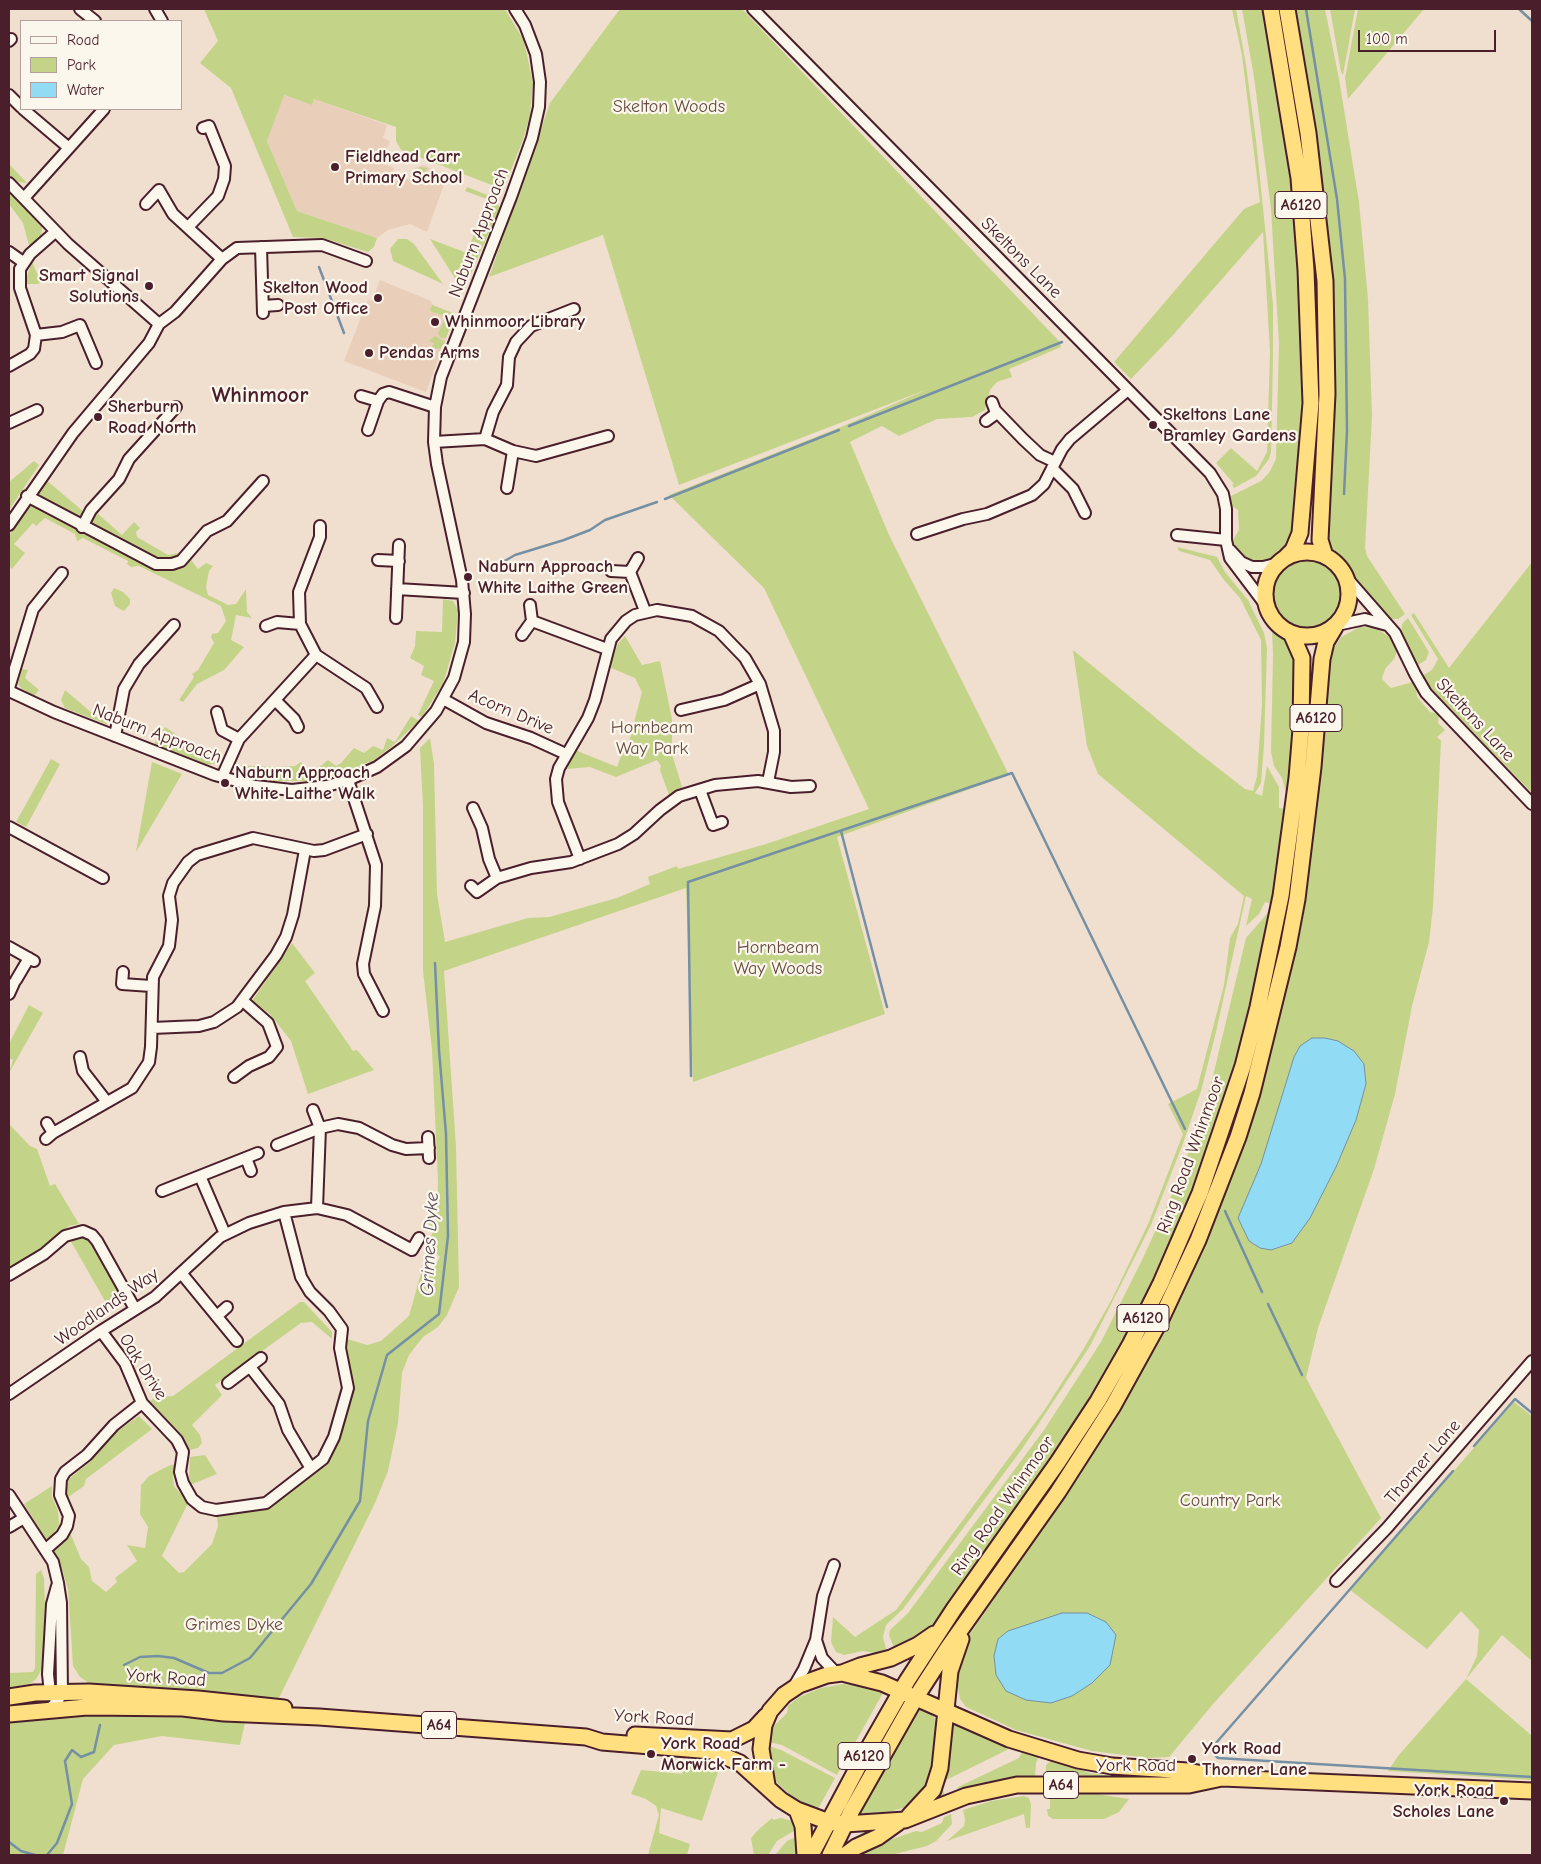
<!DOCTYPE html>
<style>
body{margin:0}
#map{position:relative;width:1541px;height:1864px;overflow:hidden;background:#f0dfcf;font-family:"Comic Neue",sans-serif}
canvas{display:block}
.frame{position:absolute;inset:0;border:10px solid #4a1f2b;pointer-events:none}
.legend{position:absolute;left:20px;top:20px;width:162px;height:90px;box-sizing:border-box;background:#fbf7ec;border:1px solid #b4a19f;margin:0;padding:6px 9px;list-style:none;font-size:15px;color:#4a1f2b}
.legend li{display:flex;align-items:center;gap:10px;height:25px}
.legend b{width:25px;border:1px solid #b4a19f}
.scale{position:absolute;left:1358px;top:30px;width:138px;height:22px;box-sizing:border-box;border:2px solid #4a1f2b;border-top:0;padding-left:6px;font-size:15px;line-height:18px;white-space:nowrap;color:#4a1f2b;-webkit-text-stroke:4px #fbf7ec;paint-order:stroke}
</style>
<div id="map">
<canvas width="1541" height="1864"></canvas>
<div class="frame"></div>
<ul class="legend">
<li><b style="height:6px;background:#fbf7ec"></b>Road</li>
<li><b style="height:14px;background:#c3d488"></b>Park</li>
<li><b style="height:14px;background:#92dbf4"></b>Water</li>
</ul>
<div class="scale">100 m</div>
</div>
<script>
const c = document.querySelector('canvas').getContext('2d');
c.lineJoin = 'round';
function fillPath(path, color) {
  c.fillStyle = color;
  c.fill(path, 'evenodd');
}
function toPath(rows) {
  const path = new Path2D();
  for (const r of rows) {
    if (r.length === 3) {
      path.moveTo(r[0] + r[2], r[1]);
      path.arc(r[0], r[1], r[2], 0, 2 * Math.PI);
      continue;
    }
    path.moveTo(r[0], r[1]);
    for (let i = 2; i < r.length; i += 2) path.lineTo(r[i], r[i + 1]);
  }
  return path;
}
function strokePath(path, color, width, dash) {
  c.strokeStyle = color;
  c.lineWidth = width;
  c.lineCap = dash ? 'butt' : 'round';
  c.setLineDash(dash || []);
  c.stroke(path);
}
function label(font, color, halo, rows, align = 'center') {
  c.font = font + ' "Comic Neue",sans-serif';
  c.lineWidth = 4.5;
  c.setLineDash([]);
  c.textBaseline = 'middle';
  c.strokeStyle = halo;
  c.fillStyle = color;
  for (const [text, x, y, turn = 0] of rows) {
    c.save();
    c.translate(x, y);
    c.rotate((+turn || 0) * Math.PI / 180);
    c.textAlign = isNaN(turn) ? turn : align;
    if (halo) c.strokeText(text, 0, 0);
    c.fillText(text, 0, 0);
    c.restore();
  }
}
const built = toPath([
 [283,95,312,105,314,99,387,125,383,138,390,141,382,163,394,168,392,174,410,180,415,168,423,165,447,176,427,232,410,224,388,230,377,238,297,211,267,141],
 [380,280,431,301,433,305,455,314,426,392,344,361,367,302,368,300,372,301]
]);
const green = toPath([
 [204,9,505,9,524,41,533,83,530,115,523,140,507,180,497,187,401,150,396,141,396,127,314,99,312,105,284,95,267,141,297,211,377,238,374,247,368,252,323,238,293,237,231,88,200,63,218,41],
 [620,9,742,9,1059,341,1061,347,1009,369,1012,377,997,382,990,390,985,410,972,417,937,419,899,436,882,426,850,442,889,535,1009,775,837,837,885,1014,693,1082,686,888,444,971,456,1147,459,1287,447,1315,438,1327,423,1337,409,1355,402,1373,398,1423,388,1471,375,1503,277,1702,90,1688,90,1684,80,1677,73,1666,68,1589,62,1569,54,1556,53,1551,56,1547,66,1538,68,1533,71,1535,81,1559,89,1567,92,1581,106,1592,117,1582,115,1578,137,1561,127,1545,145,1548,148,1527,140,1514,141,1485,149,1476,168,1466,175,1464,173,1477,174,1486,188,1503,162,1556,179,1573,184,1572,212,1544,218,1526,217,1517,268,1507,276,1503,286,1493,323,1465,340,1439,350,1393,343,1355,344,1338,367,1345,381,1341,409,1316,421,1273,433,1269,440,1257,428,1246,434,1228,427,1223,437,1209,438,1182,432,1049,423,971,423,807,420,748,430,738,434,764,437,894,445,942,528,918,549,917,617,898,650,884,648,877,677,866,678,869,766,844,869,809,764,588,669,495,841,427,928,389,679,485,603,235,489,277,550,103],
 [1232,9,1236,9,1246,65,1256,140,1273,305,1273,358,1271,452,1269,459,1256,476,1234,488,1232,485,1234,484,1216,463,1231,448,1257,471,1267,452,1270,352,1263,232,1174,334,1131,379,1114,362,1244,209,1260,202,1242,55],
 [1242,9,1265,9,1295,193,1305,392,1294,530,1290,543,1276,561,1249,563,1237,552,1234,545,1233,540,1239,530,1238,510,1232,506,1229,497,1261,481,1269,473,1276,459,1279,344,1271,209,1254,77],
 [1292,9,1325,9,1339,79,1359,202,1368,299,1372,416,1365,548,1367,556,1405,614,1398,619,1390,619,1375,607,1347,567,1330,550,1326,540,1332,406],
 [1330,9,1355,9,1343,75,1341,72],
 [1358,9,1424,9,1348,99,1345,78],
 [9,164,27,183,18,182,9,175],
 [420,167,427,168,420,185,414,171],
 [467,187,495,198,500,208,469,278,461,282,456,280,430,239,467,253,487,199,465,191],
 [9,190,41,223,42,228,41,237,30,249,23,223,9,204],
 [398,239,407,239,414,244,443,284,393,261,390,249],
 [32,262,41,282,38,284,27,284,27,276],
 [432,305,455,314,446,338,441,338,438,333,446,317,430,311],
 [435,336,445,342,443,348,431,349,434,343,429,341],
 [34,461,39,465,9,510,9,482],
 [45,479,84,512,91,510,97,513,122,535,134,522,140,528,136,532,137,537,168,555,185,552,198,569,206,563,213,566,209,571,206,587,208,595,228,605,236,604,246,589,247,612,252,618,236,615,231,640,244,647,224,670,197,684,183,702,179,700,194,677,192,674,198,670,214,643,211,637,212,634,218,633,226,621,221,606,139,566,131,567,127,564,128,561,83,538,77,541,75,534,45,518,36,526,33,523,14,544,25,553,12,569,9,566,9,536],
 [1177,547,1217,557,1225,572,1248,600,1264,633,1267,648,1264,745,1261,783,1255,793,1262,796,1267,766,1279,787,1279,808,1314,813,1332,652,1341,637,1360,627,1376,628,1392,639,1398,648,1394,659,1385,669,1382,679,1391,688,1413,682,1416,686,1417,697,1430,712,1439,714,1438,723,1445,730,1437,737,1441,741,1433,907,1429,942,1412,1006,1395,1094,1374,1169,1318,1328,1306,1378,1381,1518,1213,1704,1169,1757,1148,1758,1092,1751,1016,1730,966,1707,960,1699,958,1688,953,1687,966,1640,1003,1586,1028,1542,1213,1216,1299,913,1272,904,1267,941,1237,1069,1195,1193,1132,1329,1072,1433,934,1627,896,1653,889,1635,890,1630,908,1613,1044,1430,1101,1342,1143,1258,1173,1192,1193,1141,1213,1076,1246,938,1266,915,1272,904,1265,902,1259,914,1246,926,1252,899,1246,896,1216,1032,1201,1091,1182,1146,1151,1225,1090,1346,1022,1449,903,1609,886,1625,883,1637,886,1649,875,1653,863,1651,844,1655,836,1652,831,1642,833,1617,855,1637,896,1610,1043,1412,1083,1350,1112,1299,1149,1222,1183,1134,1168,1104,1197,1089,1224,985,1230,938,1238,924,1244,896,1098,774,1087,746,1073,650,1195,750,1245,789,1253,791,1257,776,1262,705,1261,640,1240,598,1224,580,1210,560,1179,551],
 [1307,594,37],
 [1532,562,1532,793,1426,683,1422,676,1432,670,1438,659,1411,615,1414,613,1449,668],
 [114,588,123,592,130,599,130,604,124,611,115,606,111,593],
 [443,599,453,601,458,610,455,643,443,684,422,717,418,715,434,681,421,675,424,666,410,658,415,646,416,631,442,632],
 [1408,618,1429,652,1426,660,1416,666,1401,631,1402,624],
 [1272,629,1289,643,1298,662,1292,763,1287,796,1282,778,1274,766,1271,752,1273,655],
 [625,636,642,665,660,661,672,719,672,754,682,787,669,795,660,770,661,766,657,760,616,777,590,767,567,769,575,750,617,767,625,745,628,746,642,692,635,678,609,667,618,644],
 [22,669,28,670,25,678,39,690,34,696,22,689,18,684],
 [65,690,99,719,113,718,113,720,106,724,65,708,61,700],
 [411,716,419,721,391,747,374,760,338,775,309,781,273,781,240,774,235,768,234,765,274,767,295,766,301,762,311,774,328,760,336,766,341,763,354,748,364,753,373,746,383,750,387,738,395,742],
 [165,727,219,763,206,765,154,744],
 [51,759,60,764,26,827,16,822],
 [152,762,182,774,136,852],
 [292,943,315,973,305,981,353,1051,357,1050,374,1070,308,1094,291,1041,270,1014,252,1001],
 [29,1005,43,1013,9,1073,13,1060,9,1058,9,1044],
 [9,1124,30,1146,37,1149,50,1186,55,1184,79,1224,69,1226,33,1254,9,1267],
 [79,1236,92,1242,125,1299,109,1308,69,1238],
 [300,1302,304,1302,332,1332,332,1339,312,1322,301,1323,215,1385,222,1395,192,1425,200,1435,202,1443,198,1448,190,1450,183,1436,150,1401,156,1397,173,1396],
 [1514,1402,1532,1416,1532,1661,1502,1635,1466,1679,1531,1735,1532,1780,1388,1771,1398,1756,1466,1679,1477,1656,1479,1630,1461,1611,1427,1649,1350,1590],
 [139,1416,152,1429,86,1479,84,1486,67,1498,64,1488,71,1477,91,1461,113,1434],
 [205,1455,217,1474,190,1485,189,1477,190,1457],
 [52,1486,52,1497,58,1511,59,1525,52,1536,47,1540,24,1504],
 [41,1570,44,1578,45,1606,42,1669,36,1679,27,1686,9,1690,9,1673,33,1672,35,1668,36,1574],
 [843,1684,864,1686,884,1691,837,1775,782,1745,769,1742,770,1730,787,1713,788,1706,799,1697,821,1688],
 [918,1706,932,1714,938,1725,938,1752,933,1758,931,1771,932,1778,927,1788,908,1806,884,1814,857,1816],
 [156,1714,246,1718,240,1745,162,1736,114,1745,83,1779,63,1855,9,1855,9,1721,57,1716],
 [951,1721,1010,1745,1007,1750,946,1780,942,1787,945,1796,934,1801],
 [769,1746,781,1750,835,1778,818,1809,796,1800,776,1782,773,1775,768,1748],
 [1023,1750,1039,1756,1036,1763,1035,1778,996,1780,957,1791,958,1787,1019,1758],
 [661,1757,709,1765,719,1769,702,1821,661,1808,659,1833,690,1844,687,1855,648,1855,659,1815,656,1806,646,1799,631,1794,641,1770,683,1774,679,1768,665,1765],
 [1053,1759,1089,1773,1129,1778,1046,1778,1046,1765],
 [1056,1794,1096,1794,1129,1799,1119,1812,1104,1819,1053,1819,1048,1816,1047,1809,1050,1809,1050,1798],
 [1024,1796,1029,1798,1031,1804,1030,1828,1026,1828,1024,1814,947,1841,964,1826,965,1820,963,1810,991,1801],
 [951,1814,952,1824,936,1841,927,1846,891,1855,856,1855,869,1847,916,1831,922,1832,942,1823,944,1817],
 [772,1818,773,1820,781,1818,792,1821,797,1829,777,1841,768,1855,754,1855,751,1838,757,1831],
 [796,1837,799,1855,775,1855,787,1841]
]);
const water = toPath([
 [1312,1038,1325,1038,1338,1041,1354,1051,1364,1064,1366,1084,1356,1120,1336,1167,1310,1218,1292,1243,1271,1250,1260,1248,1249,1241,1238,1218,1261,1164,1294,1057,1300,1046,1312,1038],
 [1062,1613,1087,1613,1106,1622,1116,1635,1110,1665,1092,1683,1072,1696,1051,1703,1026,1700,1006,1691,996,1675,994,1656,998,1639,1008,1631,1062,1613]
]);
const stream = toPath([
 [1306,9,1337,199,1345,279,1347,431,1344,494],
 [1519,9,1532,21],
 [319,267,344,333],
 [849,426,1062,342],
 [665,499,839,430],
 [487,571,515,555,564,540,590,530,605,520,657,502],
 [841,831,887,1007],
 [691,1076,688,882,1012,773,1185,1129],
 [1225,1211,1262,1292],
 [1268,1304,1302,1375],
 [1474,1446,1515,1399,1532,1413],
 [124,1665,140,1657,158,1656,174,1658,209,1673,222,1673,250,1658,311,1584,360,1501,368,1421,387,1355,439,1314,448,1236,446,1134,439,1050,435,963],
 [1210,1750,1218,1758,1532,1777],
 [1209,1751,1453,1471],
 [9,1842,21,1851,35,1855],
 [47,1855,57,1843,72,1804,65,1761,72,1750,81,1757,94,1752,100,1725]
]);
const minor = toPath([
 [80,9,95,21],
 [155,9,162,21],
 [753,9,1210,473,1223,494,1226,509,1226,540,1230,558,1267,607],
 [9,41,11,39],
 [9,95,21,107],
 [23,109,69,148],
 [9,183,68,244,159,324],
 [24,198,104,109],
 [146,204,159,190,173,214,222,259],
 [189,226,218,196,224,179,225,166,209,126,203,128],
 [261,247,263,313],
 [9,252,23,262],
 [263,306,278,305],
 [159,324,175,312,222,259,237,248,322,245,366,261],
 [36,335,62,332,80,325,96,363],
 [9,366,30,354,34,349,36,335,20,288,20,269,30,254,55,232],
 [361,396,378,401,368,430],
 [378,401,383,394,389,392,435,407],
 [992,402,995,410,1023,439,1040,455,1055,462],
 [986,421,997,413],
 [9,423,37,410],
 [485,439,493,412,507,385,509,357,516,342,531,326,574,309],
 [434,442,485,439,513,451,536,456,608,436],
 [1052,468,1073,489,1085,513],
 [507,488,513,451],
 [27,496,156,564,172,564,181,561,207,531,227,521,263,481],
 [9,525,73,433,149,343,159,324],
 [320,526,320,537,299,592,300,624,316,655,366,688,377,707],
 [82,527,91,510,119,479,129,459,176,407],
 [917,534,963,519,987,514,1032,495,1044,484,1062,449,1070,439,1128,390],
 [1177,535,1226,540],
 [1230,550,1241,562,1252,567,1263,567,1279,563],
 [638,558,630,572,645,611],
 [378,560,399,561],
 [611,571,630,572],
 [1346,577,1395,633,1415,674,1426,693,1532,804],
 [397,589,464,593],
 [396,618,399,545],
 [532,621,607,649],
 [1337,625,1365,619,1387,625],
 [266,626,277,622,300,624],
 [522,635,532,621,530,605],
 [9,688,33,609,62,573],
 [9,691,54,712,215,775,255,786,292,790,327,786,348,780,377,767,406,746,436,711,454,678,464,642,465,614,462,580,437,464,434,442,435,407,441,377,511,197,532,138,539,107,540,82,536,54,525,25,515,9],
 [443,699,486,723,531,738,566,754],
 [275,700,294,719,298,727],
 [681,710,724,700,760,684],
 [217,712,222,730,239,739],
 [115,736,124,689,139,664,174,625],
 [222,777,239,739,316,655],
 [348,780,376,865,375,906,363,964,364,974,383,1011],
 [700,790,713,825,722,822],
 [473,808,482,828,489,859,497,878],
 [9,827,103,878],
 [580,859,558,802,556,779,559,768,588,718,595,700,611,639,626,621,635,615,657,610,692,616,719,631,745,658,760,684,774,731,774,752,768,782],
 [471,886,477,892,497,878,531,868,571,862,618,844,634,834,660,810,679,796,715,785,758,781,791,787,810,786],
 [9,947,34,961],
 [123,972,122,984,151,986],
 [16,980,29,958],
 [9,994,14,983],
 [152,1028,199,1026,214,1022,237,1007,276,955,286,937,293,915,305,850],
 [80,1057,83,1071,107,1102],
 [234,1077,249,1066,269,1057,277,1047,268,1023,243,1001],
 [53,1133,132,1088,149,1062,151,1047,153,977,169,946,172,920,169,896,173,883,188,862,197,855,253,838,314,851,324,850,367,834],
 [428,1137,429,1158],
 [46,1139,53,1133,47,1123],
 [277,1145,320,1128,313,1110],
 [246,1158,251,1171],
 [200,1176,225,1234],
 [162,1191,258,1153],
 [317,1208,320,1128,338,1124,359,1128,392,1145,406,1149,429,1148],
 [182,1274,237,1341],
 [9,1275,44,1254,65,1236,83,1231,92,1235,97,1241,135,1309],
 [217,1316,227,1307],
 [101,1331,125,1363,142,1403,177,1440,183,1452,180,1472,183,1483,192,1499,202,1507,216,1510,266,1503,323,1459,334,1437,348,1388,340,1348,342,1329,329,1311,310,1292,301,1277,284,1212],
 [250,1367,279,1404,288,1430,310,1467],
 [228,1383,261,1358],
 [9,1394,101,1331,155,1297,220,1237,249,1223,284,1212,317,1208,347,1215,412,1250,419,1238],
 [9,1495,53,1562,58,1583,61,1603,62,1693,57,1702,47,1711],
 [9,1527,24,1518],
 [45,1550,62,1535,67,1526,69,1516,60,1495,61,1479,65,1472,87,1455,114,1425,142,1403],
 [1336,1581,1387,1528,1532,1361],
 [816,1640,822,1658,836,1673],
 [793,1688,804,1669,816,1640,823,1596,834,1565],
 [54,1697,50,1693,48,1674,52,1604,57,1586]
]);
const highway = toPath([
 [1271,9,1299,178,1306,270,1311,403,1300,533,1293,550,1285,558],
 [1287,9,1308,133,1325,281,1327,394,1320,540,1325,556],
 [1307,594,42],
 [842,1673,860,1666,891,1658,918,1645,934,1634],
 [9,1697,35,1693,89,1692,198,1699,284,1708],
 [9,1714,87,1707,183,1708,224,1713,319,1717,586,1737,602,1742,712,1751,740,1763,781,1800,797,1810,829,1822,845,1824,905,1820,966,1796,1017,1785,1189,1785,1222,1778],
 [635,1735,732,1740,754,1729,766,1716],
 [767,1785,761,1749,764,1725,770,1711,784,1695,799,1685,827,1675,842,1673,882,1683,1009,1739,1078,1760,1112,1766,1188,1771,1222,1778,1532,1791],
 [797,1810,803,1826,805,1855],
 [909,1816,933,1790,940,1768,950,1671,961,1639],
 [811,1855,860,1763,907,1681,954,1609,1058,1462,1098,1401,1130,1345,1161,1283,1200,1193,1243,1066,1258,1007,1281,896,1297,778,1301,729,1302,658,1291,633],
 [830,1855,852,1810,916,1697,947,1649,1058,1492,1113,1406,1161,1319,1198,1240,1238,1137,1252,1093,1288,947,1297,899,1313,767,1322,659,1326,642,1335,627],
 [845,1855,856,1847,878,1837,899,1822]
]);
const markers = [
 [335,167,5,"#4a1f2b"],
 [149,286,5,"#4a1f2b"],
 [378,298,5,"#4a1f2b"],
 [435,322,5,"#4a1f2b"],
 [369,353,5,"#4a1f2b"],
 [98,417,5,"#4a1f2b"],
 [1153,425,5,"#4a1f2b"],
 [468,577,5,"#4a1f2b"],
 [225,783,5,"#4a1f2b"],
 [651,1754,5,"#4a1f2b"],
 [1192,1759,5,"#4a1f2b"],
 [1504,1801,5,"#4a1f2b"]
];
const shields = [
 [1301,205,52],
 [1316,718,52],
 [1143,1318,52],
 [439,1725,35],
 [864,1756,52],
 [1061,1785,35]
];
const shieldNames = [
 ["A6120",1301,205],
 ["A6120",1316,718],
 ["A6120",1143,1318],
 ["A64",439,1725],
 ["A6120",864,1756],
 ["A64",1061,1785]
];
const parkNames = [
 ["Skelton Woods",669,107],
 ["Hornbeam",652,728],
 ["Way Park",652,749],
 ["Hornbeam",778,948],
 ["Way Woods",778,969],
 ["Country Park",1230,1501],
 ["Grimes Dyke",234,1625]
];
const poiNames = [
 ["Fieldhead Carr",345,157],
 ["Primary School",345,178],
 ["Smart Signal",139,276,"right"],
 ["Solutions",139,297,"right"],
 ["Skelton Wood",368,288,"right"],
 ["Post Office",368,309,"right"],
 ["Whinmoor Library",445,322],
 ["Pendas Arms",379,353],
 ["Sherburn",108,407],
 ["Road North",108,428],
 ["Skeltons Lane",1163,415],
 ["Bramley Gardens",1163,436],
 ["Naburn Approach",478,567],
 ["White Laithe Green",478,588],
 ["Naburn Approach",235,773],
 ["White Laithe Walk",235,794],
 ["York Road",661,1744],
 ["Morwick Farm -",661,1765],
 ["York Road",1202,1749],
 ["Thorner Lane",1202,1770],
 ["York Road",1494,1791,"right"],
 ["Scholes Lane",1494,1812,"right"]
];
const streetNames = [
 ["Naburn Approach",479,233,-69],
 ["Skeltons Lane",1021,258,45],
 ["Acorn Drive",511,712,23],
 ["Skeltons Lane",1475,720,47],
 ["Naburn Approach",157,734,21],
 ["Ring Road Whinmoor",1191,1155,-70],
 ["Woodlands Way",107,1307,-35],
 ["Oak Drive",143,1367,58],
 ["Thorner Lane",1423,1462,-49],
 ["Ring Road Whinmoor",1003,1506,-55],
 ["York Road",166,1678,4],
 ["York Road",654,1718,3],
 ["York Road",1136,1766]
];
const waterNames = [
 ["Grimes Dyke",430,1244,-87]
];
const districtNames = [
 ["Whinmoor",260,396]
];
fillPath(built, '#e9ceba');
fillPath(green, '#c3d488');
fillPath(water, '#92dbf4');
strokePath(water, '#7590a4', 1);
strokePath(stream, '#7590a4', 2.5);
strokePath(minor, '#4a1f2b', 14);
strokePath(highway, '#4a1f2b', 19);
strokePath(minor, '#fbf7ec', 10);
strokePath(highway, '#ffdf80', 15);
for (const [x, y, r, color] of markers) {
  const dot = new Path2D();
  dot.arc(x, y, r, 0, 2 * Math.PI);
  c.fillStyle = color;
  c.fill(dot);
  strokePath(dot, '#fbf7ec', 2);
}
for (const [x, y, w] of shields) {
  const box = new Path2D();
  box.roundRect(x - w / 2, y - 13.5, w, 27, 4);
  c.fillStyle = '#fbf7ec';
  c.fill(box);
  strokePath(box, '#4a1f2b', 1);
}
label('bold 16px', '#4a1f2b', null, shieldNames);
label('18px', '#684c42', '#fbf7ec', parkNames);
label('bold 18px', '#4a1f2b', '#fbf7ec', poiNames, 'left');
label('18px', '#4a1f2b', '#fbf7ec', streetNames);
label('italic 19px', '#5c4e5d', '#fbf7ec', waterNames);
label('bold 22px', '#4a1f2b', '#fbf7ec', districtNames);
</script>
